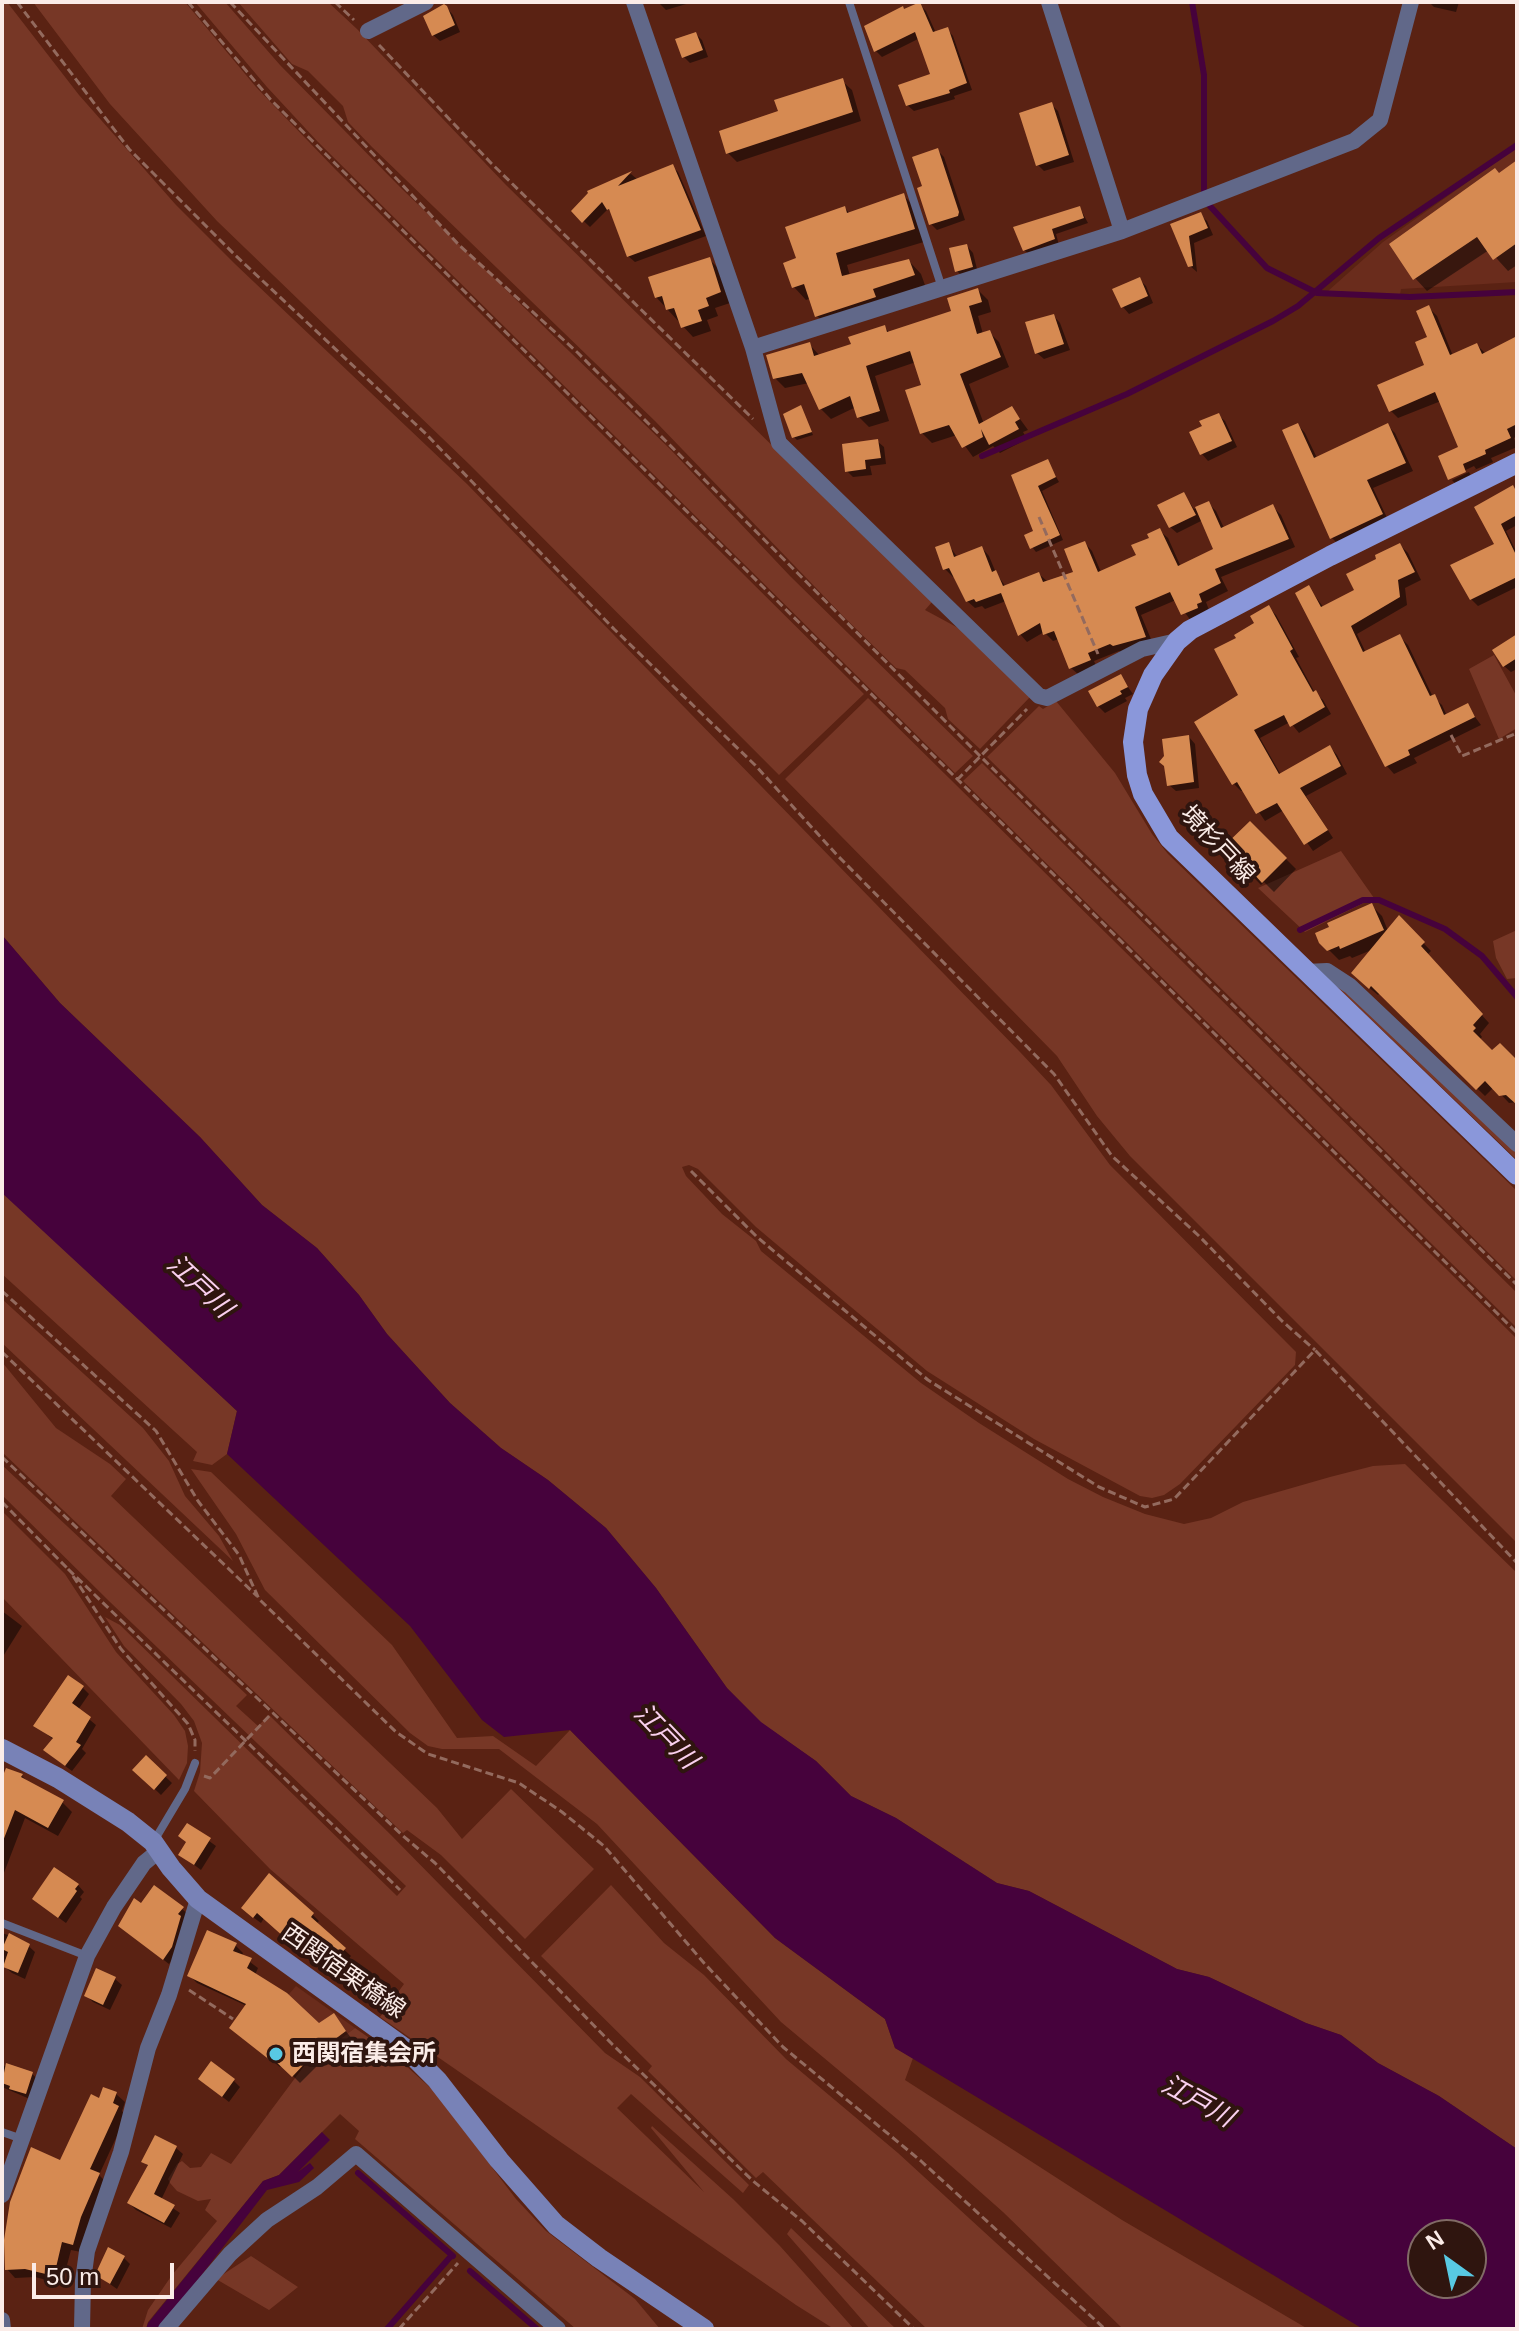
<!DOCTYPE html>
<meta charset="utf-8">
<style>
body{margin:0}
#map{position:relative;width:1519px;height:2331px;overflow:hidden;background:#5a2213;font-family:Arial,sans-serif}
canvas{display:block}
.frame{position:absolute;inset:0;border:4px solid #fbece8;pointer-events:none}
.north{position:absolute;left:1407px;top:2219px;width:80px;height:80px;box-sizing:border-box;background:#2f150f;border:2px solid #816b66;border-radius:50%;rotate:327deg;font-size:22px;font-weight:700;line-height:32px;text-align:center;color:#fbece8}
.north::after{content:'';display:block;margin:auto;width:28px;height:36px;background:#58c9e3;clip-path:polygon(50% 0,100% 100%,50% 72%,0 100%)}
.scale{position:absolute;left:32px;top:2263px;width:142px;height:36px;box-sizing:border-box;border:4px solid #fbece8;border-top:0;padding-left:10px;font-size:24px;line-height:28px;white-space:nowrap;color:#fbece8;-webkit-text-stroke:6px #2f150f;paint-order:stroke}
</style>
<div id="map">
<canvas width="1519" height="2331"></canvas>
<div class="frame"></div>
<div class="north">N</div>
<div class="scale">50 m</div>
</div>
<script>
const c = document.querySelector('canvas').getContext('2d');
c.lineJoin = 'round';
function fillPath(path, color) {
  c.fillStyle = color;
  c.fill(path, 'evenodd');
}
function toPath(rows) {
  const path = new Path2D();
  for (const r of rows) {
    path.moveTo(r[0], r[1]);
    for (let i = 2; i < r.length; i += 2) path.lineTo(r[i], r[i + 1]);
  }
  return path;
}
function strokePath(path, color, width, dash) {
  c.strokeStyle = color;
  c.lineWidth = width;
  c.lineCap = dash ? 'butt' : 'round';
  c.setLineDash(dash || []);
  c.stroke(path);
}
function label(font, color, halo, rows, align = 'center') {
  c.font = font + ' Arial,"Noto Sans JP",sans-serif';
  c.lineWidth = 8;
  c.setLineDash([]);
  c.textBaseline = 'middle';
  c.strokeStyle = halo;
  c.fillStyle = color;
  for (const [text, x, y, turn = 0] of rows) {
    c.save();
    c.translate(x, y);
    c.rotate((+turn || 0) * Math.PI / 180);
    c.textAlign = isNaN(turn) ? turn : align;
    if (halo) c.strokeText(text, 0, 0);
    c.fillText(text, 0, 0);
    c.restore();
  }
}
const built = toPath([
 [1517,147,1517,282,1401,289,1400,295,1328,291,1383,242],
 [296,1986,355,2028,304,2066,264,2023]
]);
const green = toPath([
 [2,2,7,2,79,95,176,205,235,264,467,484,1020,1052,1051,1085,1110,1165,1296,1352,1295,1365,1180,1484,1164,1495,1152,1498,1140,1496,1034,1439,927,1371,756,1227,698,1169,689,1165,682,1167,686,1176,722,1214,756,1241,761,1251,921,1383,979,1423,1068,1479,1103,1497,1145,1514,1184,1524,1211,1518,1243,1502,1330,1477,1373,1466,1405,1464,1517,1573,1517,2149,1439,2096,1378,2063,1341,2035,1306,2023,1209,1977,1177,1969,1029,1891,997,1883,896,1818,851,1796,816,1761,761,1723,727,1688,656,1588,606,1528,548,1480,501,1448,450,1403,387,1334,359,1295,317,1248,262,1205,200,1137,60,1003,2,935],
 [33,2,185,2,256,87,336,170,864,694,779,775,470,465,217,221,110,104],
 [195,2,225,2,280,65,400,187,671,450,790,576,973,756,955,773,318,142,267,87],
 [238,2,328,2,357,29,506,185,932,602,925,610,962,630,1030,697,980,749,948,719,945,708,905,670,896,668,843,616,655,421,372,147,348,122,343,106,308,71,292,64],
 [1494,655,1517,697,1517,728,1499,739,1469,669],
 [868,698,1517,1339,1517,1543,1130,1156,1097,1116,1057,1056,785,779],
 [1056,701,1115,773,1152,834,1168,854,1517,1191,1517,1281,987,757,1039,706,1043,709],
 [982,763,1517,1293,1517,1328,963,781],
 [1341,851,1374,898,1305,932,1258,888],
 [1517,930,1517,978,1507,979,1496,958,1493,941],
 [1332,979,1435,1072,1517,1153,1517,1160,1330,980],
 [2,1190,237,1411,227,1454,212,1465,193,1461,197,1452,2,1274],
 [2,1299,143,1428,169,1461,185,1496,219,1536,233,1561,2,1343],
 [2,1362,56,1428,110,1464,126,1479,111,1496,437,1808,462,1839,511,1789,594,1869,525,1939,441,1855,407,1830,403,1833,2,1452],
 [2,1465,247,1695,236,1706,258,1726,269,1715,391,1835,605,2053,640,2077,749,2185,743,2193,631,2094,617,2108,704,2192,651,2128,652,2126,733,2199,780,2246,854,2329,834,2329,796,2305,380,2017,404,1984,270,1869,194,1791,200,1772,202,1743,194,1721,181,1704,124,1646,105,1617,120,1625,397,1896,406,1886,110,1602,2,1495],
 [191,1469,211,1472,392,1645,457,1738,493,1736,536,1766,570,1730,775,1938,885,2019,895,2048,913,2058,905,2080,1122,2220,1308,2329,1123,2329,1003,2212,915,2134,781,2022,597,1824,499,1749,442,1749,428,1746,410,1733,265,1590,236,1534],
 [2,1511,65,1574,116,1652,174,1715,185,1731,188,1746,187,1763,179,1780,2,1597],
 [611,1885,664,1943,704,1975,786,2059,898,2153,1090,2329,927,2329,763,2172,756,2178,648,2071,652,2066,541,1956],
 [355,2028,395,2056,434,2091,516,2199,546,2231,635,2299,660,2329,576,2329,355,2139,359,2131,340,2114,279,2175,263,2181,148,2322,146,2329,142,2329,148,2310,172,2275,217,2221,205,2210,211,2199,198,2201,177,2191,170,2183,168,2179,177,2164,182,2161,190,2168,201,2167,211,2153,231,2164,304,2066],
 [791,2228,896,2329,870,2329,787,2234],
 [251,2256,298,2287,269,2310,216,2279]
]);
const water = toPath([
 [2,935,60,1003,200,1137,262,1205,317,1248,359,1295,387,1334,450,1403,501,1448,548,1480,606,1528,656,1588,727,1688,761,1722,816,1761,851,1796,896,1818,997,1883,1029,1891,1177,1969,1209,1977,1306,2023,1341,2035,1378,2063,1439,2096,1517,2149,1517,2329,1363,2329,895,2048,885,2019,775,1938,570,1730,504,1737,482,1720,410,1626,227,1454,237,1411,2,1193],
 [1423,2235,1471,2235,1471,2283,1423,2283],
 [322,2132,330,2140,298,2172,310,2163,314,2168,299,2182,267,2190,160,2329,146,2329,148,2323,263,2181,279,2175]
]);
const shadow = toPath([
 [658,2,693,2,666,10],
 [1429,2,1459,2,1456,12,1434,7],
 [920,5,926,11,936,33,947,29,953,36,972,90,954,96,955,99,914,111,907,105,933,75,920,38,882,57,876,51,905,11],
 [446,7,453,15,460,32,440,41,433,35],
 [696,34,702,40,708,57,690,63,683,56],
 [842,81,852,90,861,121,737,162,728,153,780,113],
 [1052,105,1058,111,1074,162,1044,171,1038,165],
 [937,150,944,157,965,220,937,230,930,223],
 [1517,163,1517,265,1508,271,1489,250,1427,291,1415,278,1499,175],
 [672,166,678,172,706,236,635,262,628,256,613,214,608,209,590,227,573,211,590,192,631,174,638,180],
 [903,195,916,208,927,241,847,265,850,276,909,261,921,274,926,288,830,328,817,316,811,298,806,300,794,287,798,260,845,208,850,214],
 [1080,208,1088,223,1056,234,1059,245,1030,255,1024,250,1016,228],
 [1200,215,1207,221,1213,235,1194,243,1197,272,1190,266,1173,225],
 [967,246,973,253,978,273,964,278,957,271],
 [709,259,719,269,730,303,715,308,718,316,707,320,711,331,693,337,656,297],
 [1139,279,1146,286,1153,303,1129,314,1123,307],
 [978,290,988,300,991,312,978,316,983,334,989,332,999,342,1009,367,969,384,984,424,1012,408,1028,430,1023,432,1027,439,1000,453,993,446,973,457,957,435,932,443,922,433,924,386,916,362,875,376,889,421,869,427,859,417,856,407,831,419,821,409,809,383,785,388,775,378,809,344,820,356,853,346,885,328,890,333,954,313],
 [1429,308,1437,316,1453,356,1477,345,1486,354,1517,338,1517,436,1514,438,1517,447,1491,458,1493,462,1472,471,1476,469,1474,466,1451,477,1451,479,1440,457,1460,448,1441,401,1398,418,1390,410,1427,366],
 [1054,316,1060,323,1070,350,1044,359,1037,353],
 [800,407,813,435,797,440,794,437],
 [1218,415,1225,421,1237,447,1208,461,1202,454],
 [1298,425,1305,433,1317,458,1388,426,1395,433,1413,471,1373,488,1389,522,1340,546,1332,538],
 [877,441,884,447,886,464,870,466,872,475,853,477,847,471],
 [1047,461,1059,482,1042,491,1063,540,1036,552,1032,547,1035,532,1013,476],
 [1469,472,1473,480,1458,487,1452,480],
 [1512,488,1517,492,1517,525,1506,531,1517,553,1517,587,1478,606,1471,599,1497,545,1476,507],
 [1184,494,1194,509,1208,503,1216,511,1224,528,1273,507,1281,515,1295,547,1221,577,1228,591,1206,602,1209,610,1191,621,1176,600,1141,615,1153,644,1122,653,1119,651,1094,661,1097,668,1079,675,1071,668,1059,639,1053,641,1044,632,1027,642,1020,634,1006,601,985,609,982,606,975,608,967,601,955,576,953,577,945,569,948,544,958,558,982,548,989,556,996,573,1006,587,1039,574,1048,582,1076,574,1085,543,1092,551,1101,572,1139,556,1160,531,1168,538,1181,567,1216,550,1203,520,1177,533,1170,527],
 [1400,545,1408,553,1421,580,1405,588,1407,605,1357,634,1366,653,1400,637,1408,645,1433,697,1442,705,1447,716,1467,706,1481,725,1414,758,1417,763,1394,774,1387,766,1309,588,1324,608,1356,591,1379,560],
 [1269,608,1276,615,1299,657,1296,658,1315,693,1323,700,1331,714,1299,733,1290,722,1260,738,1281,775,1330,747,1337,755,1347,774,1306,796,1333,838,1313,851,1284,810,1265,821,1244,790,1241,791,1234,784,1240,696,1238,639,1257,624],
 [1517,636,1517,669,1511,672,1504,666],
 [1120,676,1133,694,1125,698,1127,701,1105,713,1098,706],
 [1189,737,1195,744,1199,788,1176,791,1169,785,1167,767],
 [1250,823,1296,869,1274,892,1264,882,1261,885,1225,848],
 [1371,905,1382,916,1388,931,1399,918,1431,951,1427,955,1489,1023,1480,1034,1482,1037,1479,1040,1492,1053,1517,1062,1517,1102,1509,1103,1494,1087,1485,1096,1380,993,1378,995,1361,981,1374,949,1352,958,1350,956,1339,960,1321,942],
 [2,1611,22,1626,2,1658],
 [83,1688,89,1694,78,1710,96,1725,82,1749,86,1753,72,1771,53,1757,54,1740,36,1726],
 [146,1758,172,1783,161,1795,135,1770],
 [22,1776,30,1784,62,1802,72,1812,58,1836,25,1818,2,1878,2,1777],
 [187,1825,216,1846,201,1870,180,1854,188,1843],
 [269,1876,313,1915,319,1921,316,1924,351,1956,343,1965,340,1962,328,1975,264,1918,261,1923,250,1915],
 [78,1885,84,1892,80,1897,82,1899,66,1923,41,1905],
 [141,1905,182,1909,188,1914,177,1953,169,1964,126,1931],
 [2,1933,22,1940,35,1952,25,1979,12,1973,5,1967,6,1964,2,1963],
 [235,1945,243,1953,242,1956,258,1968,255,1975,319,2025,334,2016,352,2039,318,2065,300,2083,282,2065,280,2067,240,2035,247,2006,197,1983,190,1976],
 [115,1979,122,1985,110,2010,93,2002,87,1996],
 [2,2065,32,2074,39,2080,32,2100,2,2087],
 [234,2081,240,2087,229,2102,207,2085],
 [116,2094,125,2102,122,2111,126,2116,99,2175,108,2184,81,2252,71,2250,62,2284,35,2277,15,2278,7,2269,100,2100],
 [176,2148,183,2154,161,2200,180,2213,171,2228,136,2210,129,2203,149,2167,144,2162],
 [124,2258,130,2264,117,2289,97,2275]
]);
const stream = toPath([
 [1192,2,1204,75,1204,196],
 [1209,205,1267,268,1317,293,1410,297,1517,292],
 [982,456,1127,394,1273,321,1298,306,1379,238,1517,145],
 [1300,930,1363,900,1379,900,1445,929,1482,956,1517,997],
 [358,2173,453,2256],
 [470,2271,537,2329],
 [387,2329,452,2255]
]);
const building = toPath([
 [920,2,933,32,948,27,967,83,949,90,950,93,906,106,898,85,930,74,915,32,874,52,864,26,903,6,904,9],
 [444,4,447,6,455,25,432,36,423,16],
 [696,32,703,50,682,58,675,39],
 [843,78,853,112,726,154,719,131,778,111,774,100],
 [1052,102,1069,155,1036,166,1019,113],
 [938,148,959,212,958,216,929,225,917,188,922,186,912,157],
 [1517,160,1517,243,1493,260,1477,237,1413,280,1389,244,1495,168,1499,173],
 [673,164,701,230,627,257,609,209,607,210,602,202,582,223,571,211,588,193,587,191,632,171,618,186],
 [904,193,915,229,836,253,842,276,909,259,915,275,873,289,876,297,815,317,804,284,792,288,783,263,796,258,785,227,845,206,847,213],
 [1080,206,1084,218,1052,229,1055,239,1023,251,1013,227],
 [1201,212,1208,228,1189,236,1193,266,1188,267,1170,224],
 [967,244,973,267,955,272,949,248],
 [710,257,721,292,706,298,709,306,698,310,702,321,681,328,674,308,666,310,662,296,655,298,648,277],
 [1140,277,1148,296,1121,308,1112,289],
 [978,288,982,302,969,306,977,334,990,330,1001,357,960,374,979,424,1012,406,1020,419,1015,422,1019,429,989,445,981,429,983,437,962,448,949,425,920,434,905,390,921,385,910,351,866,366,880,411,857,418,850,396,819,410,802,373,773,379,766,355,810,342,814,356,851,344,848,337,885,325,887,332,951,311,947,298],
 [1429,305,1450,355,1477,343,1482,354,1517,336,1517,424,1507,429,1511,438,1485,450,1486,454,1463,464,1466,472,1448,480,1438,456,1458,447,1435,392,1389,412,1377,385,1424,365,1415,342,1427,337,1416,311],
 [1054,314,1064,344,1035,354,1025,322],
 [801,405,812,432,792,438,783,414],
 [1219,413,1232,441,1200,455,1189,432,1202,426,1199,421],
 [1298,423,1314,458,1388,423,1406,463,1367,480,1383,514,1330,539,1282,430],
 [878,439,881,458,865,460,866,469,845,472,842,444],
 [1048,459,1056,477,1038,486,1060,535,1030,549,1024,535,1033,531,1011,475],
 [1513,485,1517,493,1517,515,1501,524,1517,557,1517,577,1470,600,1450,565,1494,544,1474,507],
 [1184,492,1196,515,1169,528,1157,505],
 [1209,501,1221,528,1273,504,1289,539,1215,569,1221,583,1199,594,1202,602,1197,604,1198,608,1181,615,1170,592,1135,607,1146,637,1113,646,1110,644,1088,653,1091,660,1069,669,1054,631,1043,635,1040,623,1018,636,1001,593,976,602,974,599,966,602,949,568,943,570,935,547,949,542,954,557,982,546,992,572,996,570,1003,586,1039,572,1043,582,1073,572,1064,549,1085,541,1098,572,1136,555,1131,545,1149,538,1147,534,1160,528,1178,566,1213,549,1195,507],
 [1400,543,1415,572,1398,580,1400,597,1351,626,1363,652,1400,634,1430,696,1435,694,1444,715,1468,703,1475,717,1408,750,1410,755,1385,767,1295,593,1309,585,1321,607,1354,590,1346,574,1376,559,1375,555],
 [1269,605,1293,649,1290,651,1313,692,1316,690,1325,707,1290,727,1284,715,1254,730,1279,774,1330,745,1341,766,1300,788,1328,830,1304,845,1277,803,1256,814,1237,782,1232,785,1194,722,1238,695,1214,649,1236,638,1234,635,1254,623,1250,616],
 [1517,634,1517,658,1503,667,1492,650],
 [1121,674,1128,687,1120,691,1122,694,1097,707,1088,691],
 [1189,735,1194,782,1167,786,1164,766,1159,762,1164,756,1162,739],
 [1250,821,1287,858,1262,883,1253,873,1250,876,1222,848],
 [1372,903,1384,930,1340,949,1339,946,1327,951,1319,943,1315,933,1329,927,1327,923],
 [1399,915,1425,942,1421,946,1483,1014,1473,1025,1476,1028,1473,1031,1492,1050,1500,1043,1517,1060,1517,1105,1506,1095,1499,1096,1485,1081,1476,1090,1371,986,1369,989,1351,973],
 [68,1675,84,1686,72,1703,91,1717,76,1742,81,1745,65,1766,43,1750,53,1738,33,1726],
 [146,1755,167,1775,154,1790,132,1770],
 [6,1768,23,1774,21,1777,64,1800,48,1828,15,1810,3,1841,2,1778],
 [187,1823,211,1838,194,1865,178,1855,186,1842,178,1836],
 [54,1867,79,1884,75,1889,77,1891,58,1918,32,1899],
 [269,1873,314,1913,311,1917,346,1948,335,1960,332,1957,321,1970,257,1913,253,1918,241,1908],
 [154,1885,184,1907,178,1914,181,1916,172,1947,163,1960,118,1926,134,1898,141,1903],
 [207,1930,237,1943,233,1951,252,1958,247,1968,287,1993,319,2023,334,2013,346,2031,311,2057,292,2077,273,2059,271,2061,229,2028,246,2004,187,1976],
 [9,1933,30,1944,18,1973,3,1967,8,1952,2,1949],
 [96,1968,116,1977,103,2005,84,1996],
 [211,2061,235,2079,222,2097,198,2079],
 [6,2063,33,2072,26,2094,9,2089,10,2086,2,2083],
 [103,2087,117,2092,113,2103,119,2106,90,2169,100,2173,81,2217,73,2245,62,2242,54,2276,25,2269,5,2270,4,2240,10,2202,31,2147,60,2160,91,2094,99,2098],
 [155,2135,177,2146,154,2194,175,2205,164,2223,127,2203,148,2165,141,2162],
 [108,2247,125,2256,110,2284,95,2275]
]);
const path = toPath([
 [17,2,129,149,234,254,426,434,614,629,755,765,837,855,1054,1074,1112,1156,1199,1236,1282,1321,1315,1350],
 [188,2,271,100,1517,1333],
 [230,2,459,245,578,353,980,756,1517,1285],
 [335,2,354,20],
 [379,45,491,163,753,419],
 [1039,517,1098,654],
 [1451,735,1462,756,1517,733],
 [957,780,1027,709],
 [691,1171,757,1237,928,1380,1099,1487,1145,1507,1174,1499,1315,1350,1517,1563],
 [2,1291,156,1431,198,1501,239,1555,259,1599,396,1732,428,1754,519,1783,562,1812,604,1846,704,1963,783,2047,921,2161,1105,2329],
 [2,1352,257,1596],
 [2,1457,402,1835,435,1863,612,2044,753,2181,802,2221,914,2329],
 [2,1502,69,1570],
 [68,1569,400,1890],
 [73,1576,121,1649,188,1724,195,1740,195,1751],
 [204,1776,210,1778,272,1713],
 [189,1990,233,2019],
 [399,2329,458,2263]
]);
const service = toPath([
 [849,2,942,288],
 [154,1841,185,1789,195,1763],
 [2,1923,87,1956],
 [2,2132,22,2139]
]);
const minor = toPath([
 [634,2,753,348,779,443,1039,696,1047,698,1142,649,1177,641],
 [1049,2,1122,231],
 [368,31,426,2],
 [753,348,1122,231,1354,141,1380,120,1411,2],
 [1306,972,1327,971,1350,986,1517,1144],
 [2,2195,87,1956,114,1907,144,1863,160,1850],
 [2,2320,3,2329],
 [82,2329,83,2281,87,2251,121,2152,148,2048,169,1995,198,1899],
 [166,2329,230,2254,267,2220,317,2187,356,2154,558,2329]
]);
const secondary = toPath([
 [2,1749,58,1778,128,1822,153,1842,171,1868,198,1899,406,2049,437,2080,499,2160,556,2225,599,2258,704,2329]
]);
const primary = toPath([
 [1517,463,1330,556,1190,630,1177,641,1153,675,1138,709,1133,742,1137,775,1143,794,1169,838,1517,1175]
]);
const markers = [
 [276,2054,8,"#58c9e3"]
];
const streetNames = [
 ["境杉戸線",1217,845,47],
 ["西関宿栗橋線",343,1972,35]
];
const poiNames = [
 ["西関宿集会所",292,2054]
];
const waterNames = [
 ["江戸川",199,1287,43],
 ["江戸川",665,1737,46],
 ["江戸川",1197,2102,29]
];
fillPath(built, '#6a2c1c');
fillPath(green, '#773726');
fillPath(water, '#46023c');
fillPath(shadow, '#0007');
strokePath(stream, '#46023c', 6);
fillPath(building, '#d68a52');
strokePath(path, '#936a5e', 3, [8, 4]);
strokePath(service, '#616889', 8);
strokePath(minor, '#616889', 16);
strokePath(secondary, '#7882b7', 20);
strokePath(primary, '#8a97da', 20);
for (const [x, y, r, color] of markers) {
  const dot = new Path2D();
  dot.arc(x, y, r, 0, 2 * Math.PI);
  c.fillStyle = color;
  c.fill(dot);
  strokePath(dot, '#2f150f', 3);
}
label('24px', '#fbece8', '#2f150f', streetNames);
label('bold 24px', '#fbece8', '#2f150f', poiNames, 'left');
label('italic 26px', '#f9d0ee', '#2f150f', waterNames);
</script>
